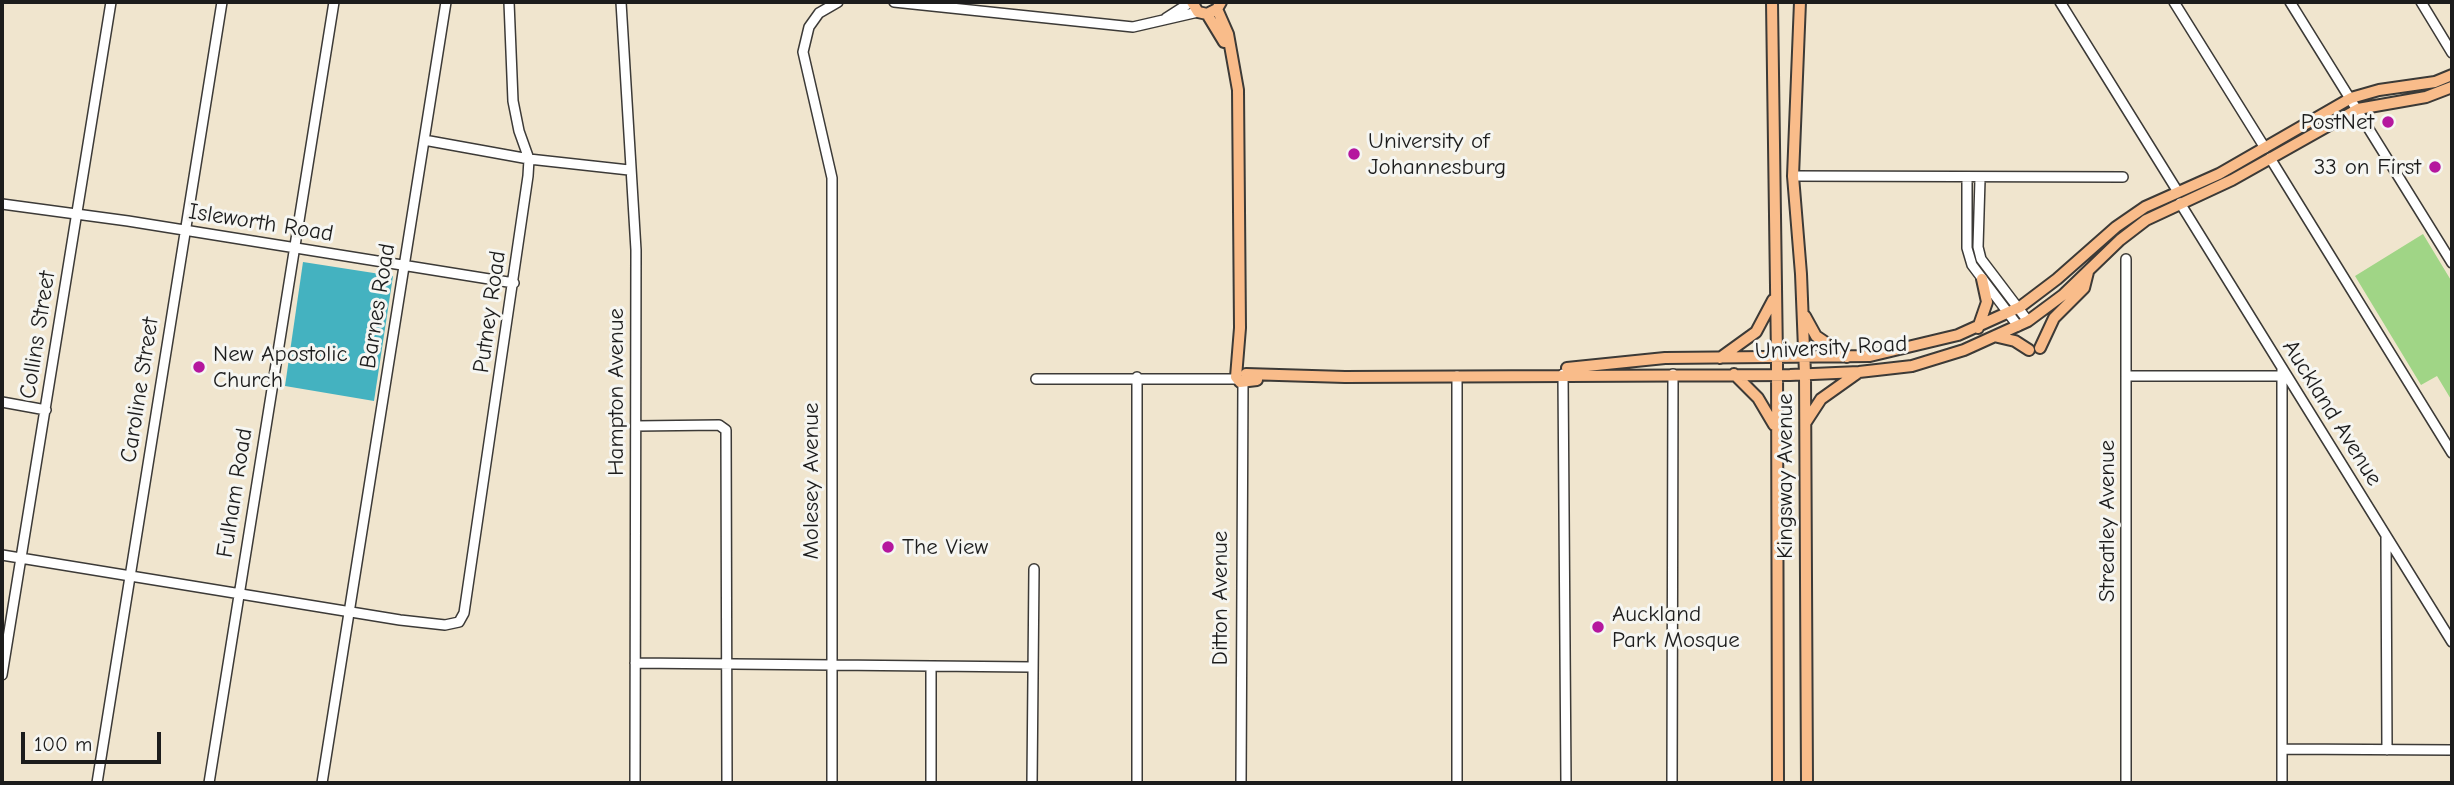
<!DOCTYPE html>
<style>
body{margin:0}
#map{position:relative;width:2454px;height:785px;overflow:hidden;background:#f0e5ce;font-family:"Comic Neue",sans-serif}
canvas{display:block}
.frame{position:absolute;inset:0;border:4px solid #1c1c1c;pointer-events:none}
.scale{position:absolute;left:21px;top:732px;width:140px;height:32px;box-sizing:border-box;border:4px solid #1c1c1c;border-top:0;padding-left:9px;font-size:21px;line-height:24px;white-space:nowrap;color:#1c1c1c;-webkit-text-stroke:5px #f6f6f2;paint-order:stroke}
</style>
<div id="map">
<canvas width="2454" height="785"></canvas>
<div class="frame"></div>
<div class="scale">100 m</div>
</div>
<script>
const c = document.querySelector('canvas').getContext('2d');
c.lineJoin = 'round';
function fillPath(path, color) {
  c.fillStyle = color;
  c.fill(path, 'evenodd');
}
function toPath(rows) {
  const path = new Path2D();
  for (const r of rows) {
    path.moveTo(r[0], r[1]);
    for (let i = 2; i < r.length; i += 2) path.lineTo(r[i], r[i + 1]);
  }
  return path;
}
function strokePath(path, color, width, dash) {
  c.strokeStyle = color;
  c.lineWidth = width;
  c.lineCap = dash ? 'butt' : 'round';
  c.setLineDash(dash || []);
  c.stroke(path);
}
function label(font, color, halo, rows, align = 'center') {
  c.font = font + ' "Comic Neue",sans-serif';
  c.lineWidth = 6;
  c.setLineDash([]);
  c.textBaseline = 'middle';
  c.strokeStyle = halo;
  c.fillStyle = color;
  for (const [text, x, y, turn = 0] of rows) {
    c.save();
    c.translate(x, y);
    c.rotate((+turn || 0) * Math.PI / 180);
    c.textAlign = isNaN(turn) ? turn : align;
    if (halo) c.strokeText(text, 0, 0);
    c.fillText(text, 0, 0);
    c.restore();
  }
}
const green = toPath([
 [2423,234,2452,282,2452,401,2437,376,2421,385,2355,276]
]);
const water = toPath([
 [303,262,393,276,374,401,285,386]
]);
const minor = toPath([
 [621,2,636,250,635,783],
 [894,2,1133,27,1198,12],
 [2060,2,2178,192],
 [2174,2,2265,148],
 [2290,2,2452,263],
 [2421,2,2452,53],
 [1166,18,1191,2],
 [424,140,529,159,629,170],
 [2270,158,2452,453],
 [1793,176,2123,177],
 [1967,178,1967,248,1972,265,2018,326],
 [1980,179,1978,247,1981,259,2028,321],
 [2180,203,2452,642],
 [2,204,128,221,514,283],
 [1563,374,1566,783],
 [1457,376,1457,783],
 [2126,376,2280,376],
 [1137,377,1137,783],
 [1036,379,1236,379],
 [2,402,46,410],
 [636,426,719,425,726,430,727,783],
 [2386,538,2387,750],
 [2,555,400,620,445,625,459,622,464,613,528,176,529,159,519,131,513,101,509,2],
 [635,663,1031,667],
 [931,667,931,783],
 [2,675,111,2],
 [2282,749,2452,750],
 [97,783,222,2],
 [209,783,334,2],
 [322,783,446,2],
 [832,783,832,178,803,52,809,27,819,13,838,2],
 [1032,783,1034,569],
 [1241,783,1243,382],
 [1672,783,1673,374],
 [2126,783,2126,259],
 [2282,783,2282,369]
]);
const major = toPath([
 [1192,2,1198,12,1207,14,1217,9,1221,2],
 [1772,2,1777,358,1778,783],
 [1800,2,1793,176,1801,274,1805,374,1807,783],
 [1217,9,1228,34,1238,90,1240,328,1236,377,1240,382,1257,380],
 [1207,14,1224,42],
 [1805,316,1816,336,1847,357],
 [1978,328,1987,302,1982,279],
 [1998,337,2015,341,2029,350],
 [2040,348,2054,318,2084,288,2088,272],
 [1720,358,1756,332,1773,300],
 [1567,368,1665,358,1870,356,1958,335,2020,307,2057,279,2116,227,2145,207,2219,174,2351,98,2379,90,2435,82,2452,75],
 [1246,374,1345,377,1790,375,1859,372,1912,366,1964,350,2028,321,2063,295,2120,240,2146,220,2232,180,2358,109,2426,97,2452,87],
 [1734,374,1758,398,1774,425],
 [1806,422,1821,399,1859,372]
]);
const markers = [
 [2388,122,7,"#b5179e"],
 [1354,154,7,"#b5179e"],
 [2435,167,7,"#b5179e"],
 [199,367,7,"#b5179e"],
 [888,547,7,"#b5179e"],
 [1598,627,7,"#b5179e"]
];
const poiNames = [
 ["PostNet",2374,122,"right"],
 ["University of",1368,141],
 ["Johannesburg",1368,167],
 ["33 on First",2421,167,"right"],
 ["New Apostolic",213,354],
 ["Church",213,380],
 ["The View",902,547],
 ["Auckland",1612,614],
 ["Park Mosque",1612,640]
];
const streetNames = [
 ["Isleworth Road",261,223,9],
 ["Barnes Road",378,306,-81],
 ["Putney Road",490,312,-82],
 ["Collins Street",38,335,-81],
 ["University Road",1831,348,-3],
 ["Caroline Street",140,390,-81],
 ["Hampton Avenue",616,392,-90],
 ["Auckland Avenue",2332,413,58],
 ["Kingsway Avenue",1785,476,-90],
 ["Molesey Avenue",811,481,-90],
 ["Fulham Road",235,493,-81],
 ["Streatley Avenue",2107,521,-90],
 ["Ditton Avenue",1220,598,-90]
];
fillPath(green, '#a0d586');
fillPath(water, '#44b2c0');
strokePath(minor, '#3c3a37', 12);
strokePath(major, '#3c3a37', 14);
strokePath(minor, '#fff', 9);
strokePath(major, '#f9bc8a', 10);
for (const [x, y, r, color] of markers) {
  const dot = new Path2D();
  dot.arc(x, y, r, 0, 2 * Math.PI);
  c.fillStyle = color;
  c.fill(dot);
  strokePath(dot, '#f6f6f2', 2.5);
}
label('23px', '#1c1c1c', '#f6f6f2', poiNames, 'left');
label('23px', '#1c1c1c', '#f6f6f2', streetNames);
</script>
